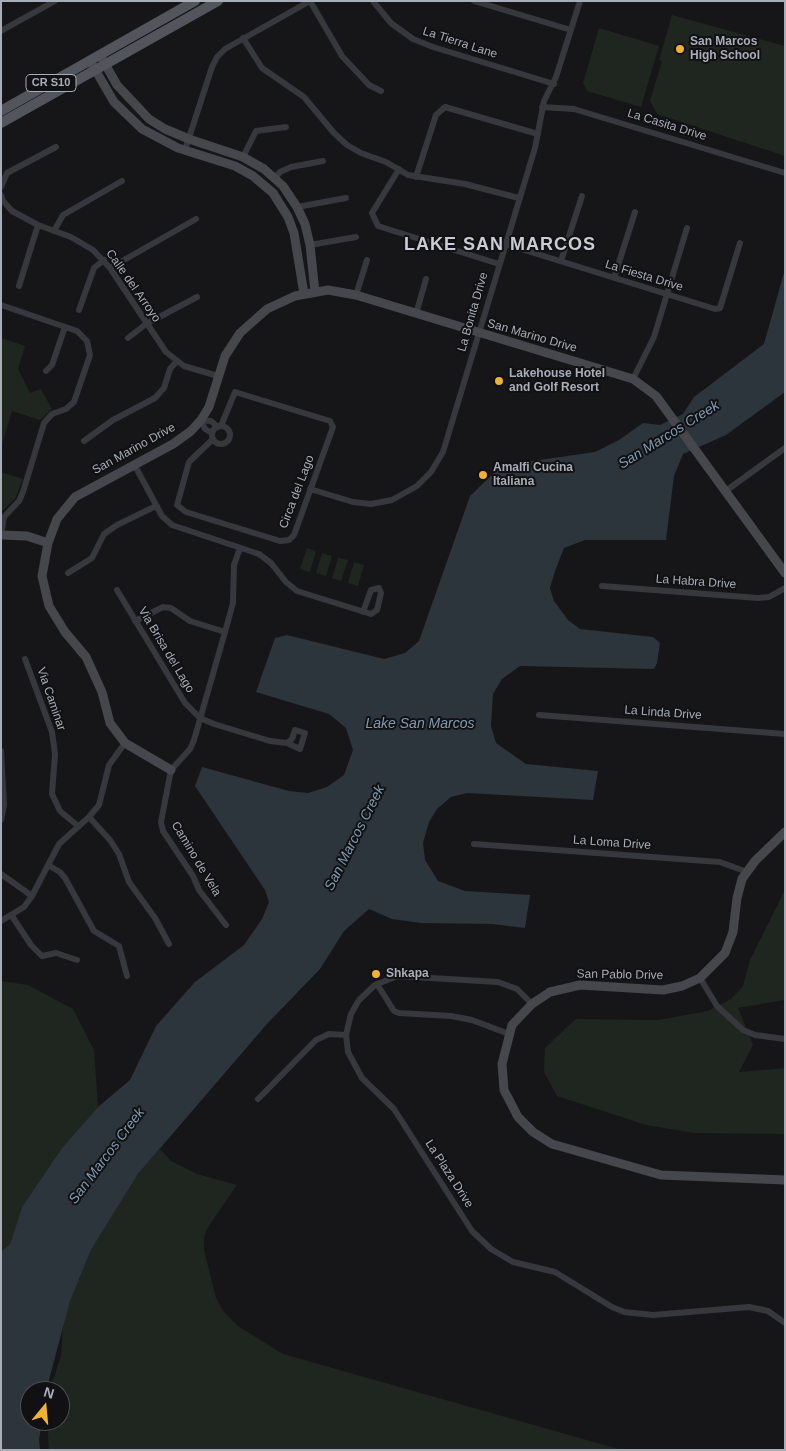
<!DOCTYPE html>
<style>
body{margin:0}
#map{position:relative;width:786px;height:1451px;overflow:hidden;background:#161618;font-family:Arial,sans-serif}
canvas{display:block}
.frame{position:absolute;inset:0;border:2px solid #a8adb8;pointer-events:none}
.north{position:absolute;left:20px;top:1381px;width:50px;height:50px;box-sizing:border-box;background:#111113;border:1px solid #4d4f55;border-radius:50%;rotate:17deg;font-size:14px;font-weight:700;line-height:20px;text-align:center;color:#a8adb8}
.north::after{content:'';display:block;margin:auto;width:18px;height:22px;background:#f2b134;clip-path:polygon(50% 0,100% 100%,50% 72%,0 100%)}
</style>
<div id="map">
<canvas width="786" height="1451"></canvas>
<div class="frame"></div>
<div class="north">N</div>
</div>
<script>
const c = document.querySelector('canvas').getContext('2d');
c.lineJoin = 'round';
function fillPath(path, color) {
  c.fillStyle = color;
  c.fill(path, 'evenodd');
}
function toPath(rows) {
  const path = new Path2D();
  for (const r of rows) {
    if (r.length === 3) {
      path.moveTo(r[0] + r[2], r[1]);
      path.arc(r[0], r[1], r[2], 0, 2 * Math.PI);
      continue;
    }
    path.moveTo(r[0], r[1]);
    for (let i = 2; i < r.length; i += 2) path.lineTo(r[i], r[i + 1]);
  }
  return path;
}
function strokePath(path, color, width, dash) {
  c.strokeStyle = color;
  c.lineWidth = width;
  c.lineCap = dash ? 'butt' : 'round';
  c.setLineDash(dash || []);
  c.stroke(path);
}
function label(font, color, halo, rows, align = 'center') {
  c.font = font + ' Arial,sans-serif';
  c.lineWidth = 4;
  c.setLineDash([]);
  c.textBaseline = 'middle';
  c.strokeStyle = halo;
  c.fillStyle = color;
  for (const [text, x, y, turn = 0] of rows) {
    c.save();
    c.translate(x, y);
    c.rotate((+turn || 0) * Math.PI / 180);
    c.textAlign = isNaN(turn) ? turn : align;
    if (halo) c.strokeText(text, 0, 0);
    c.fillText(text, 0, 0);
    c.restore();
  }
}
const green = toPath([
 [672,15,785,46,785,156,657,114,650,101,662,61,659,60],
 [599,28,659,46,641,107,587,91,583,83],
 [1,338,25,346,18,369,30,393,41,389,52,409,40,420,12,411,1,448],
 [1,472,23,479,15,499,1,512],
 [307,548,316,551,310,572,300,569],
 [322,553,332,556,326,576,316,573],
 [338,558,348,560,341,581,332,578],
 [354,562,364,565,358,586,348,583],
 [785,890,785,1000,738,1008,753,1045,739,1072,785,1068,785,1134,695,1133,646,1125,557,1096,544,1072,545,1048,568,1026,576,1019,658,1020,708,1011,731,999,743,986,750,960],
 [1,981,28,985,73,1009,94,1050,98,1107,62,1148,22,1207,10,1244,1,1252],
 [160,1149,171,1161,197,1174,237,1185,208,1227,204,1237,204,1250,216,1298,224,1312,238,1326,283,1354,622,1450,49,1450,47,1421,60,1421,60,1391,50,1391,61,1355,63,1323,66,1309,91,1250,138,1174]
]);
const water = toPath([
 [785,269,785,392,726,435,683,454,674,476,666,540,585,540,564,548,555,571,550,588,554,601,568,620,580,629,653,637,660,643,657,663,654,669,520,666,502,679,493,694,491,726,496,743,526,764,598,771,593,800,467,793,451,797,437,809,429,822,423,843,425,860,438,881,465,891,530,895,525,928,492,924,421,923,392,919,369,909,344,931,320,969,266,1025,138,1174,91,1250,70,1301,46,1391,30,1391,30,1421,42,1421,39,1439,40,1450,1,1450,1,1252,10,1244,22,1207,62,1148,98,1107,130,1080,156,1026,195,982,244,945,262,919,269,902,265,890,195,786,202,767,289,791,308,793,327,787,344,775,353,750,346,728,329,714,256,692,275,638,287,635,384,659,405,653,419,641,470,496,499,468,525,462,595,452,619,440,643,423,660,425,683,414,694,397,764,344]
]);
const street = toPath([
 [373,1,391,23,413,39,433,47,554,84],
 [474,1,571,30],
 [1,31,55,1],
 [243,38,262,68,304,97,334,133,347,145,361,153,386,162,408,175,465,184,519,198],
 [542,107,574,109,785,173],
 [185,150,212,67,217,57,225,49,310,1,342,56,369,85,381,91],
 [243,157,256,131,286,127],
 [399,169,372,213,378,226,499,264],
 [416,177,436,115,445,107,538,134],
 [275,178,280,172,291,167,323,161],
 [1,187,7,173,56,147],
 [1,195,3,201,12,211,38,225,71,237,93,250,110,268,166,352,184,366,218,376],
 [297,207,346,198],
 [54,231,63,215,122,181],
 [505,244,715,309,720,308,740,243],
 [310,245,356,237],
 [561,261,582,196],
 [110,268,196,219],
 [614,278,635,212],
 [19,286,38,225],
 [356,295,367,260],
 [1,305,77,331,87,341,90,355,74,402,66,409,52,414,44,423,23,492,19,501,4,517,1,535],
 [79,310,94,268,104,260],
 [416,314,426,279],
 [128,338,146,324,197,297],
 [46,371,52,365,65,327],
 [633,379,654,337,687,228],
 [221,435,9],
 [212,433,205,429,201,420,211,421,218,427],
 [213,439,189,462,177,505,186,512,280,541,289,540,294,535,333,427,330,421,235,392,221,426],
 [84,441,113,420,155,398,164,388,170,369,176,362],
 [134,464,162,516,172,525,259,554,271,563,286,582,297,591,371,614,377,610,381,593,379,588,371,590,363,612],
 [310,489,353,502,371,504,392,500,417,486,431,472,443,452,535,148,544,101,556,77,580,1],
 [727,490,785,448],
 [68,573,92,558,104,534,117,525,156,506],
 [602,586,758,598,769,597,785,588],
 [117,590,185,703,200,718,214,724,270,741,287,743,300,749,305,733,295,730,292,739,287,743],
 [135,621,163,607,171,608,190,621,225,632],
 [25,659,52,732,55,754,52,794,60,811,78,826],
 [539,715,785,734],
 [1,751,4,805,1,820],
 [89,817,110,840,119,854,129,882,155,918,169,944],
 [474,844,720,862,747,872],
 [48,865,60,872,65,878,94,931,119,946,127,976],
 [1,874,32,896],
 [12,916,31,945,42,956,56,953,77,960],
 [1,921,24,907,32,896,59,844,89,817,99,805,109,765,125,743],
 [226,925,199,890,193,876,163,831,161,822,171,770,190,749,194,740,225,632,233,603,234,565,240,548],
 [700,978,717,1006,743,1030,755,1035,785,1039],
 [377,984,394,1011,399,1013,451,1016,472,1020,509,1034],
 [532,1004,517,989,498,982,397,976,375,985,359,1000,351,1014,346,1035,348,1052,362,1078,394,1109,472,1231,491,1249,513,1262,555,1272,612,1307,624,1312,653,1315,749,1307,768,1311,785,1323],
 [258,1099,316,1040,329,1034,346,1035]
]);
const secondary = toPath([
 [100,55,117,85,149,119,165,129,189,139,243,157,264,169,283,186,297,207,305,224,310,245,315,292],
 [90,61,114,102,142,129,178,148,235,166,253,176,273,193,288,217,294,233,304,294],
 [1,535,27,536,48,543],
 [171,770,125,743,110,723,102,692,86,657,65,632,49,606,42,576,48,543,57,519,75,497,173,444,191,431,201,420,209,407,225,356,240,333,267,309,295,296,328,290,356,295,633,379,656,396,785,573],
 [785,832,755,861,742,879,737,898,733,932,725,953,700,978,682,986,663,990,580,985,550,992,532,1004,512,1025,502,1064,504,1090,518,1117,533,1132,552,1144,661,1175,785,1180]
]);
const primary = toPath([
 [1,111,195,1],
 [1,123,218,1]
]);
const markers = [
 [680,49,5,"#f2b134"],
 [499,381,5,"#f2b134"],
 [483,475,5,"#f2b134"],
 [376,974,5,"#f2b134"]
];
const shields = [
 [51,83,50]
];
const shieldNames = [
 ["CR S10",51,83]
];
const poiNames = [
 ["San Marcos",690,42],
 ["High School",690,56],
 ["Lakehouse Hotel",509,374],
 ["and Golf Resort",509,388],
 ["Amalfi Cucina",493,468],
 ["Italiana",493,482],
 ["Shkapa",386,974]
];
const streetNames = [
 ["La Tierra Lane",460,43,18],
 ["La Casita Drive",667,125,17],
 ["La Fiesta Drive",644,276,17],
 ["Calle del Arroyo",133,286,55],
 ["La Bonita Drive",473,312,-74],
 ["San Marino Drive",532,336,16],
 ["San Marino Drive",134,449,-29],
 ["Circa del Lago",297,492,-69],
 ["La Habra Drive",696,582,4],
 ["Via Brisa del Lago",166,650,59],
 ["Via Caminar",51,699,71],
 ["La Linda Drive",663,713,4],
 ["La Loma Drive",612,843,4],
 ["Camino de Vela",196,859,59],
 ["San Pablo Drive",620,975,1],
 ["La Plaza Drive",449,1174,57]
];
const waterNames = [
 ["San Marcos Creek",669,435,-32],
 ["Lake San Marcos",420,724],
 ["San Marcos Creek",355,838,-63],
 ["San Marcos Creek",107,1156,-53]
];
const districtNames = [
 ["LAKE SAN MARCOS",500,245]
];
fillPath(green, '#1e261f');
fillPath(water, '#2c353c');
strokePath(street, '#37383d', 6);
strokePath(secondary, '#45474d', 9);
strokePath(primary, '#53555c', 10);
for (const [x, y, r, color] of markers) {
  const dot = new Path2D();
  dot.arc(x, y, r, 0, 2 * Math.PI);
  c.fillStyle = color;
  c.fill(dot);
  strokePath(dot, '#111113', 2);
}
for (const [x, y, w] of shields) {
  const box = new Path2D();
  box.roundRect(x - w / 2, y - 8.5, w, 17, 4);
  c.fillStyle = '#111113';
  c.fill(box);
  strokePath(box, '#a8adb8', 1);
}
label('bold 11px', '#a8adb8', null, shieldNames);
label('bold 12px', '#a8adb8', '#111113', poiNames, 'left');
label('12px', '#a8adb8', '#111113', streetNames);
label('italic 14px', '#7f9bb3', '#111113', waterNames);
c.letterSpacing = '1px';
label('bold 18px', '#c9ccd4', '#111113', districtNames);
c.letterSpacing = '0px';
</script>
